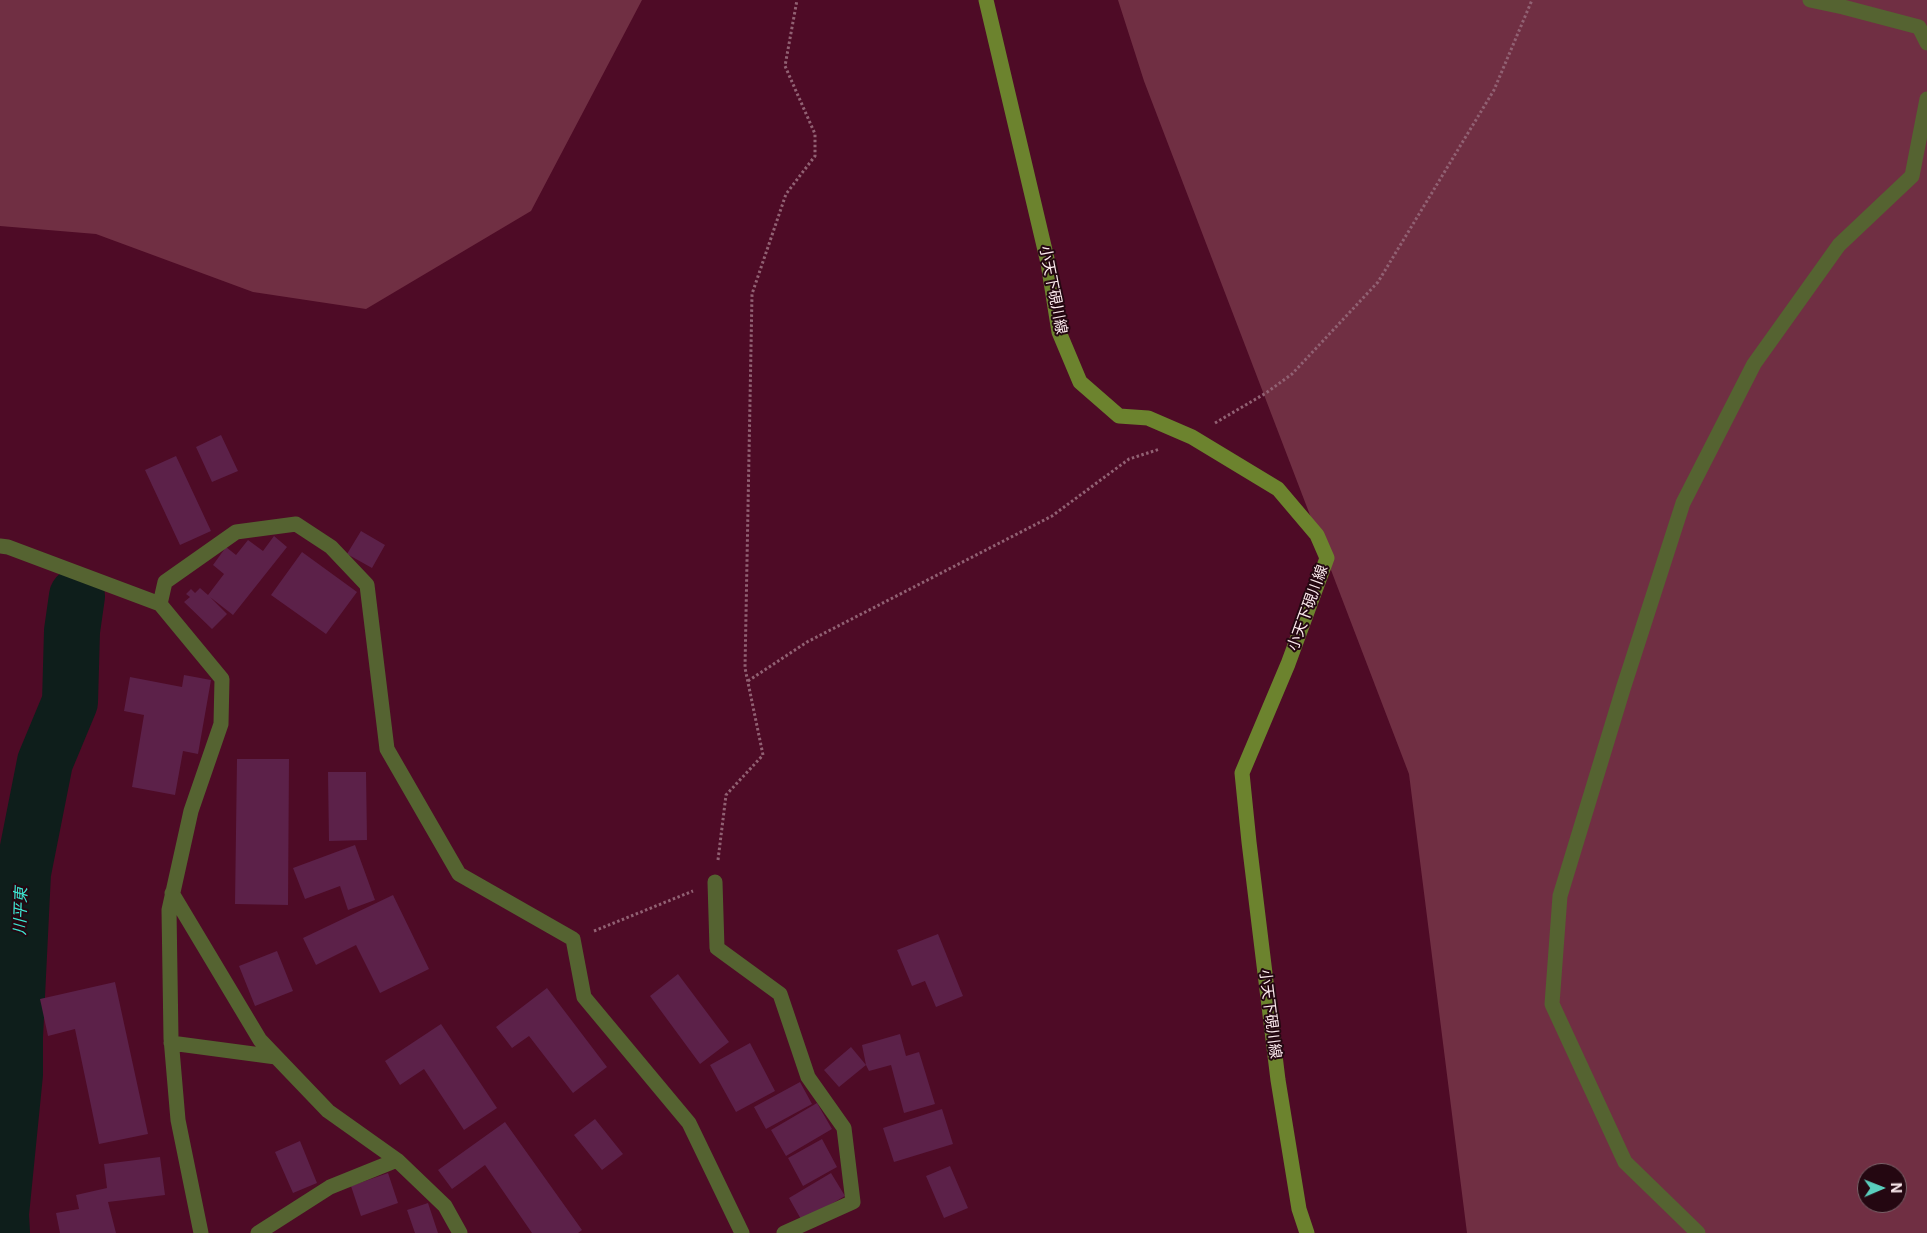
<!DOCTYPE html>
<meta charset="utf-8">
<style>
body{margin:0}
#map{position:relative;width:1927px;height:1233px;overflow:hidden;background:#4e0b26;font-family:Inter,sans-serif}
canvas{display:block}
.north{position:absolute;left:1857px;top:1163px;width:50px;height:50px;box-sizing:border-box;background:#240711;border:1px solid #7a6269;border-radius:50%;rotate:89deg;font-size:14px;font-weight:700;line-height:20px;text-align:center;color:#fceaee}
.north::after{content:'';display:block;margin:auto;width:18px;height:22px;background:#5acebd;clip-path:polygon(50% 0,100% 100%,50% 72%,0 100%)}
</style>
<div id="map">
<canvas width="1927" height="1233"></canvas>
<div class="north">N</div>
</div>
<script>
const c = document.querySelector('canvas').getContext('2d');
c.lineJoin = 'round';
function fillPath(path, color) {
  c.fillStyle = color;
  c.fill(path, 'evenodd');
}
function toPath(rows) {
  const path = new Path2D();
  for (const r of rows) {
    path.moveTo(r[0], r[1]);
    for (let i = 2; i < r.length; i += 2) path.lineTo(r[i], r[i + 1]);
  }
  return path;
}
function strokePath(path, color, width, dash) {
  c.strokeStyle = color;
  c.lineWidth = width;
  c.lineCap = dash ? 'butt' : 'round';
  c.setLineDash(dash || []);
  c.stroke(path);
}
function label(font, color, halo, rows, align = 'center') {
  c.font = font + ' Inter,"Noto Sans JP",sans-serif';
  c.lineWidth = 4;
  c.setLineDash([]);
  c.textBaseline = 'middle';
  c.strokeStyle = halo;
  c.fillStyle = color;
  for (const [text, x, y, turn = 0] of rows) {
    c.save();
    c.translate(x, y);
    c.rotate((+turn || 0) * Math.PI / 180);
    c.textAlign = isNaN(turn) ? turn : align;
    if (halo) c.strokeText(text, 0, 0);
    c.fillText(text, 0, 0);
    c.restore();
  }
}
const green = toPath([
 [0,0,642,0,531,211,366,309,253,292,96,234,0,226],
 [1118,0,1927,0,1927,1233,1467,1233,1409,774,1144,81],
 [1867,1173,1897,1173,1897,1203,1867,1203]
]);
const river = toPath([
 [2,1233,1,1214,15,1074,15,1037,23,873,45,762,70,702,72,631,77,596]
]);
const building = toPath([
 [221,435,238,471,212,482,196,447],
 [176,456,211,531,180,545,145,470],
 [361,531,385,545,372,568,347,554],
 [274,536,287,547,233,615,210,597,227,614,212,629,184,602,190,597,186,594,191,589,195,593,200,588,208,595,224,574,213,565,226,547,236,555,248,540,263,551],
 [302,552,357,592,326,634,271,595],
 [184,675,211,680,198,754,183,751,175,795,132,787,144,715,124,711,130,677,182,687],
 [237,759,289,759,288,905,235,904],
 [328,772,366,772,367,840,329,841],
 [355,845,375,900,348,910,340,886,305,899,293,868],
 [393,895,429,969,380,993,356,945,316,965,303,938],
 [938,934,963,996,936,1007,925,981,912,986,897,950],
 [277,951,293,991,255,1006,239,966],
 [678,974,729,1042,700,1064,650,996],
 [115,982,148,1134,99,1144,75,1029,48,1036,40,999],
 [547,988,607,1067,573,1093,529,1036,512,1048,496,1027],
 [441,1024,497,1108,464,1130,424,1069,400,1085,385,1061],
 [900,1034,906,1056,919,1052,935,1104,904,1113,891,1065,869,1071,866,1065,862,1045],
 [750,1043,775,1091,736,1112,710,1065],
 [851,1047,866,1065,839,1087,824,1070],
 [800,1082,812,1104,766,1129,754,1107],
 [817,1103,832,1129,786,1156,771,1130],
 [942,1109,953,1144,894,1162,883,1128],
 [595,1119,623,1154,602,1170,574,1135],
 [505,1122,582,1230,578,1233,532,1233,485,1165,452,1189,438,1170],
 [822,1139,837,1167,803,1186,788,1158],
 [300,1141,317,1183,293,1193,275,1152],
 [160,1157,165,1195,108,1202,116,1233,60,1233,56,1213,79,1209,76,1195,107,1188,104,1164],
 [950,1166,968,1208,944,1218,926,1176],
 [388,1173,398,1203,361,1216,351,1186],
 [831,1173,845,1196,802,1221,789,1198],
 [428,1203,438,1233,415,1233,407,1210]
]);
const path = toPath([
 [1215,423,1266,393,1292,374,1378,282,1494,90,1532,0],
 [748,681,807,642,1052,516,1129,459,1160,449],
 [718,860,726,795,763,755,745,668,752,294,786,194,815,156,815,134,785,66,797,0],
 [594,931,693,891]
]);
const street = toPath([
 [1810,0,1843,7,1919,27,1927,43],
 [0,546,8,547,160,604,222,679,221,724,191,811,169,910,171,1038,178,1120,201,1233],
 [160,604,165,582,236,532,296,524,331,547,367,585,387,749,459,874,573,939,584,997,689,1123,742,1233],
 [715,882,717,948,780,994,808,1077,844,1128,853,1202,784,1233],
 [172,893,260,1040,328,1111,397,1160],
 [171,1043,276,1057],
 [258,1233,330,1187,397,1160,445,1206,460,1233],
 [1698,1233,1625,1162,1552,1004,1560,896,1623,689,1683,503,1754,364,1839,245,1912,176,1927,99]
]);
const secondary = toPath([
 [986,0,1048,263,1059,332,1080,382,1119,416,1148,418,1192,437,1278,489,1317,535,1327,558,1288,664,1242,773,1249,842,1278,1080,1299,1209,1307,1233]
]);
const streetNames = [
 ["小天下硯川線",1053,290,79],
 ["小天下硯川線",1308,608,-70],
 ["小天下硯川線",1270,1014,83]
];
const waterNames = [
 ["川平東",21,911,-88]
];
fillPath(green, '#702f43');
strokePath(river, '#0e1e1b', 56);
fillPath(building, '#5c2149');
strokePath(path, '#916173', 3, [2.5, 2.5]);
strokePath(street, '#556331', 15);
strokePath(secondary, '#6c832e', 15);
label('15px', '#fceaee', '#240711', streetNames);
label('italic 16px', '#3ee8d4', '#240711', waterNames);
</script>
